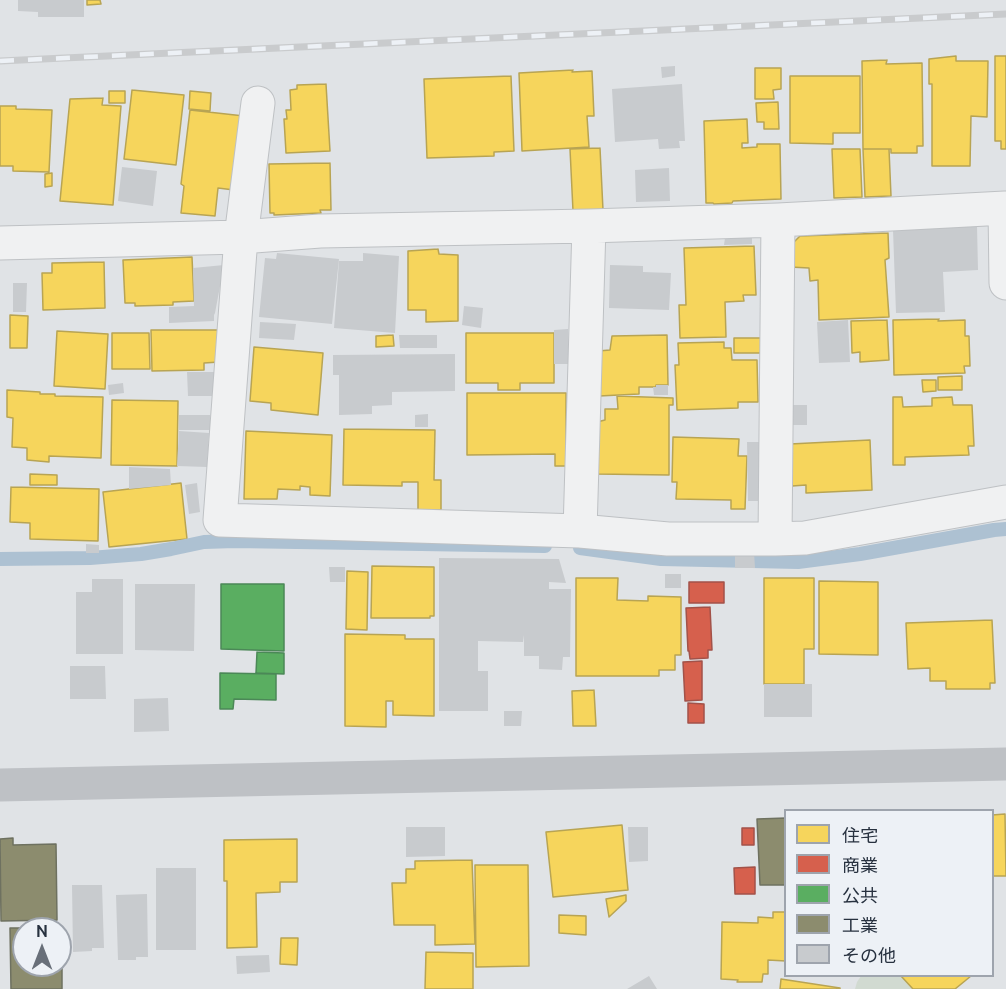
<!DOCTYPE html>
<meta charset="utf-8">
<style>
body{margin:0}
#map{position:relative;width:1006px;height:989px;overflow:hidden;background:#e0e3e6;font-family:Ubuntu,"Noto Sans JP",sans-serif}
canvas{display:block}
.legend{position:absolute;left:784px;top:809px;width:210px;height:168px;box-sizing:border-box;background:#edf1f6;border:2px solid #9ea4ad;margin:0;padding:8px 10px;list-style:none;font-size:18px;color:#27313f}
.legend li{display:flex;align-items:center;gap:12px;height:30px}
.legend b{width:30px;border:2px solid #9ea4ad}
.north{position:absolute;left:12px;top:917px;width:60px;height:60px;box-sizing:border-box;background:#edf1f6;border:2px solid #9ea4ad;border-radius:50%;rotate:0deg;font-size:16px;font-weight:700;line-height:24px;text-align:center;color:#27313f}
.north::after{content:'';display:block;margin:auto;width:21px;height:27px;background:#686f79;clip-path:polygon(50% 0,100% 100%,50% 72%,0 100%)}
</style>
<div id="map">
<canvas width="1006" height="989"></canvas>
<ul class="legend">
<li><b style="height:16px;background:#f6d55c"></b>住宅</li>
<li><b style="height:16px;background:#d6604d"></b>商業</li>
<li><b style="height:16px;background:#5aae61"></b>公共</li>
<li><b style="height:16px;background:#8c8c6e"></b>工業</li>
<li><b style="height:16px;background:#c8cbce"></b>その他</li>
</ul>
<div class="north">N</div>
</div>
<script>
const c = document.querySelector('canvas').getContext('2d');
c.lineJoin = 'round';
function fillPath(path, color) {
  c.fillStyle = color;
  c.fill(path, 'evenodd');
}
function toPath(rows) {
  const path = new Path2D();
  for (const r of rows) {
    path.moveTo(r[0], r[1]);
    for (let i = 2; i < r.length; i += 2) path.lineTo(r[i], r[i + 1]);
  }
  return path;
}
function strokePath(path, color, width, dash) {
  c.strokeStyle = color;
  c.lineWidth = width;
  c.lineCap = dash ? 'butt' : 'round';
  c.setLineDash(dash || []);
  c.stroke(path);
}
const green = toPath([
 [861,976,902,976,914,989,855,989,857,982]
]);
const homes = toPath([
 [87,0,100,0,101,4,87,5,87,0],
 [956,56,956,61,988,61,987,117,971,116,970,166,932,166,932,84,929,84,929,59,956,56],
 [995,56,1006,56,1006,149,1001,149,1001,141,995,141,995,56],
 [887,60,886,64,922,63,923,146,917,146,917,153,891,153,891,149,863,149,862,61,887,60],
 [755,68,781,68,781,89,773,90,774,99,755,99,755,68],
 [573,70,572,72,592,71,594,116,587,116,589,147,522,151,519,73,573,70],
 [511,76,514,151,494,152,494,156,427,158,424,79,511,76],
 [790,76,860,76,860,133,833,133,833,144,790,143,790,76],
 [326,84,330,151,286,153,284,119,287,119,286,110,291,110,290,90,297,89,297,85,326,84],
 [132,90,184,95,176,165,124,159,132,90],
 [109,91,125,91,125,103,109,103,109,91],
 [190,91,211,93,210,111,189,109,190,91],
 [103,98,102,105,121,106,113,205,60,201,70,99,103,98],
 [778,102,779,129,764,129,764,122,757,122,756,103,778,102],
 [0,106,16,106,16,109,52,110,49,172,13,171,13,166,0,166,0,106],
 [190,110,244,116,234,190,218,188,215,216,181,213,184,186,181,184,190,110],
 [747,119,748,143,742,143,742,148,757,147,757,144,780,144,781,199,733,201,732,203,714,204,713,203,706,203,704,121,747,119],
 [600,148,603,210,573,211,570,149,600,148],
 [832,149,860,149,862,197,834,198,832,149],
 [863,149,889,149,891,196,865,197,863,149],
 [330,163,331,210,320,210,321,213,274,215,274,213,270,213,269,164,330,163],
 [52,173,52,186,45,187,45,174,52,173],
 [888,233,889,258,885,260,889,317,819,320,818,280,810,281,809,268,790,267,790,246,800,236,888,233],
 [754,246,756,295,743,295,744,301,725,302,726,337,680,338,679,305,686,305,684,248,754,246],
 [438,249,439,254,458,255,458,321,426,322,426,310,408,310,408,251,438,249],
 [192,257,194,301,173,302,173,305,135,306,135,303,125,303,123,260,192,257],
 [104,262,105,308,43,310,42,273,52,273,52,263,104,262],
 [10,315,28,316,27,348,10,348,10,315],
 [939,319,938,321,965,320,965,336,969,336,970,366,964,366,965,373,894,375,893,320,939,319],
 [887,320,889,360,860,362,860,352,852,353,851,321,887,320],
 [151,330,219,330,219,362,204,363,204,370,152,371,151,330],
 [57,331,108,334,105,389,54,386,57,331],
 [112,333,149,333,150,369,112,369,112,333],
 [466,333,554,333,554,383,520,383,520,390,498,390,498,383,466,383,466,333],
 [393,335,394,346,376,347,376,336,393,335],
 [667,335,668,385,656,385,656,387,639,387,639,394,599,396,598,351,610,350,612,336,667,335],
 [734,338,761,338,761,353,734,353,734,338],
 [724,342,724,348,731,348,732,360,757,360,758,402,738,402,738,408,677,410,675,365,679,365,678,343,724,342],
 [254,347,323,353,318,415,271,410,271,403,250,401,254,347],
 [962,376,962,390,938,390,938,377,962,376],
 [922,380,936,380,936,391,923,392,922,380],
 [7,390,40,392,40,394,55,394,55,396,103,397,101,458,49,456,49,462,27,460,27,448,12,447,13,418,7,417,7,390],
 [467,393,566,393,566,466,555,466,555,454,467,455,467,393],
 [617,396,673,398,673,405,669,405,669,475,596,474,597,422,605,420,605,409,618,409,617,396],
 [893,397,902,397,903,407,932,406,932,398,952,397,953,405,972,405,974,446,968,446,969,455,905,457,905,465,893,465,893,397],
 [112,400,178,401,177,466,111,465,112,400],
 [344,429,435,430,434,480,441,480,441,510,418,510,418,482,402,482,402,486,343,485,344,429],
 [246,431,332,435,330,496,310,495,310,487,300,486,300,490,278,489,277,499,244,499,246,431],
 [673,437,739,439,738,456,747,456,745,509,731,509,731,500,676,499,677,482,672,482,673,437],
 [870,440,872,490,806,493,806,485,792,486,790,444,870,440],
 [30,474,57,475,57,485,30,485,30,474],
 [181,483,187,539,109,547,103,492,181,483],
 [11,487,99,489,98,541,30,539,30,523,10,522,11,487],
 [372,566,434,567,434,616,430,616,430,618,371,618,372,566],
 [347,571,368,572,367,630,346,629,347,571],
 [576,578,618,578,617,600,648,601,648,596,681,597,681,655,675,655,675,670,659,670,659,676,576,676,576,578],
 [764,578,814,578,814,649,804,649,804,684,764,684,764,578],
 [819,581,878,582,878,655,819,654,819,581],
 [992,620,995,683,990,683,990,689,946,689,946,681,930,681,930,668,908,669,906,623,992,620],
 [345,634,405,635,405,639,434,639,434,716,393,715,393,701,386,701,386,727,345,726,345,634],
 [594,690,596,726,573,726,572,691,594,690],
 [1005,814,1006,876,992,876,992,815,1005,814],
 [622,825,628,890,553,897,546,832,622,825],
 [297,839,297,882,280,882,280,892,256,893,257,947,227,948,227,881,224,881,224,840,297,839],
 [472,860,475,944,435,945,435,925,394,925,392,883,406,883,406,869,415,869,415,861,472,860],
 [475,865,528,865,529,966,476,967,475,865],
 [626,895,626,901,609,917,606,899,626,895],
 [773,912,786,912,786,961,768,960,768,974,763,974,762,982,737,982,738,980,721,979,722,922,758,923,758,917,773,918,773,912],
 [559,915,586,916,586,935,559,933,559,915],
 [281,938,298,938,297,965,280,964,281,938],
 [426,952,473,953,473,989,425,989,426,952],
 [901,976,971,976,955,989,913,989,901,976],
 [781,979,840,988,840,989,780,989,781,979]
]);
const shops = toPath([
 [689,582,724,582,724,603,689,603,689,582],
 [710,607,712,650,708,650,708,658,690,659,689,651,688,651,686,608,710,607],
 [702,661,702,700,685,701,683,662,702,661],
 [688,703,704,704,704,723,688,723,688,703],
 [742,828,754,828,754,845,742,845,742,828],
 [755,867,755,894,735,894,734,868,755,867]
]);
const public = toPath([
 [221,584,284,584,284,651,221,649,221,584],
 [257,652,284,653,284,674,256,673,257,652],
 [220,673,276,674,276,700,234,699,233,709,220,709,220,673]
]);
const industry = toPath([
 [786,818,786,885,760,885,757,819,786,818],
 [13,838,13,845,56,844,57,920,1,921,0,839,13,838],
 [10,928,62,928,62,989,11,989,10,928],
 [24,929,60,929,60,965,24,965,24,929]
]);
const stream = toPath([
 [580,548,661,559,798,562,860,554,994,530,1006,529],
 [0,559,90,558,141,554,171,549,204,542,235,541,545,546]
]);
const building = toPath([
 [18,0,84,0,84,17,38,17,38,12,18,11],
 [675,66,675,76,662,78,661,67],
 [682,84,685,141,679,141,680,148,659,149,658,139,615,142,612,89],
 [122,167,157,171,153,206,118,201],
 [669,168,670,201,636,202,635,170],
 [977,226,978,270,943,272,945,312,896,313,893,230],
 [725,238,752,238,752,244,724,245],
 [277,253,339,259,332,324,259,317,265,258,276,259],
 [363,253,399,256,395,333,334,328,339,261,363,261],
 [224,265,215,313,214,315,214,321,169,323,169,307,194,306,193,268],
 [610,265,643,266,643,272,671,273,669,310,609,308],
 [13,283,27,283,26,312,13,312],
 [464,306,483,308,481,328,462,325],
 [848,320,850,362,819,363,817,322],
 [260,322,296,324,294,340,259,338],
 [568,329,568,364,554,364,554,330],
 [399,335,437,335,437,348,400,348],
 [455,354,455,391,392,392,392,405,372,406,372,414,339,415,339,375,333,375,333,355],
 [187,372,217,372,215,396,188,396],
 [123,383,124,393,109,395,108,385],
 [656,385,668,385,668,395,654,395,653,387,656,387],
 [791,405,807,405,807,425,792,425],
 [428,414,428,427,415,427,415,415],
 [179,415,210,415,210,430,179,430],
 [179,431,209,433,207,467,177,466],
 [747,442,761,442,762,501,748,501],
 [129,467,170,469,171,485,129,489],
 [197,483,200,512,189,514,185,485],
 [86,544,99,545,99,553,86,553],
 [754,552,755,568,735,568,735,553],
 [439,558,559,559,566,583,549,582,549,589,571,589,570,657,563,657,562,670,539,669,539,656,524,656,524,635,523,642,478,641,478,671,488,671,488,711,439,711],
 [329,567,345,567,345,582,330,582],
 [665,574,681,574,681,588,665,588],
 [92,579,123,579,123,654,76,654,76,592,92,592],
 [135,584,195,584,194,651,135,650],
 [70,666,105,666,106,699,70,699],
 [764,684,812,684,812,717,764,717],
 [168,698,169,731,134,732,134,699],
 [504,711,522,711,521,726,504,726],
 [406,827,445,827,445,856,406,857],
 [628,827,648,827,648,861,629,862],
 [156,868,196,868,196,950,156,950],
 [72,885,102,885,104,948,92,948,92,951,73,952],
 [147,894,148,957,136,957,136,960,118,960,116,895],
 [269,955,270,972,237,974,236,956],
 [649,976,657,989,627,989]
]);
const street = toPath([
 [258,103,241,237,220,520,580,531,668,539,775,539],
 [778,220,775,539,805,538,1006,502],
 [0,243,241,237,320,231,589,226,778,220,1005,208,1006,283],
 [580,531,589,226]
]);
const secondary = toPath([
 [0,785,1006,764]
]);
const rail = toPath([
 [0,61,1006,14]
]);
fillPath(green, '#d1dad1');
fillPath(homes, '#f6d55c');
strokePath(homes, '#b8a453', 1.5);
fillPath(shops, '#d6604d');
strokePath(shops, '#a25249', 1.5);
fillPath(public, '#5aae61');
strokePath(public, '#4b8857', 1.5);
fillPath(industry, '#8c8c6e');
strokePath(industry, '#6e7160', 1.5);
strokePath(stream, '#adc1d2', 14);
fillPath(building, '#c8cbce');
strokePath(street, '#bec1c4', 35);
strokePath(street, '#f0f1f2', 33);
strokePath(secondary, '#bec1c5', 33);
strokePath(rail, '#c9cbcd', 7);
strokePath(rail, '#edf1f6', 4.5, [14]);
</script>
